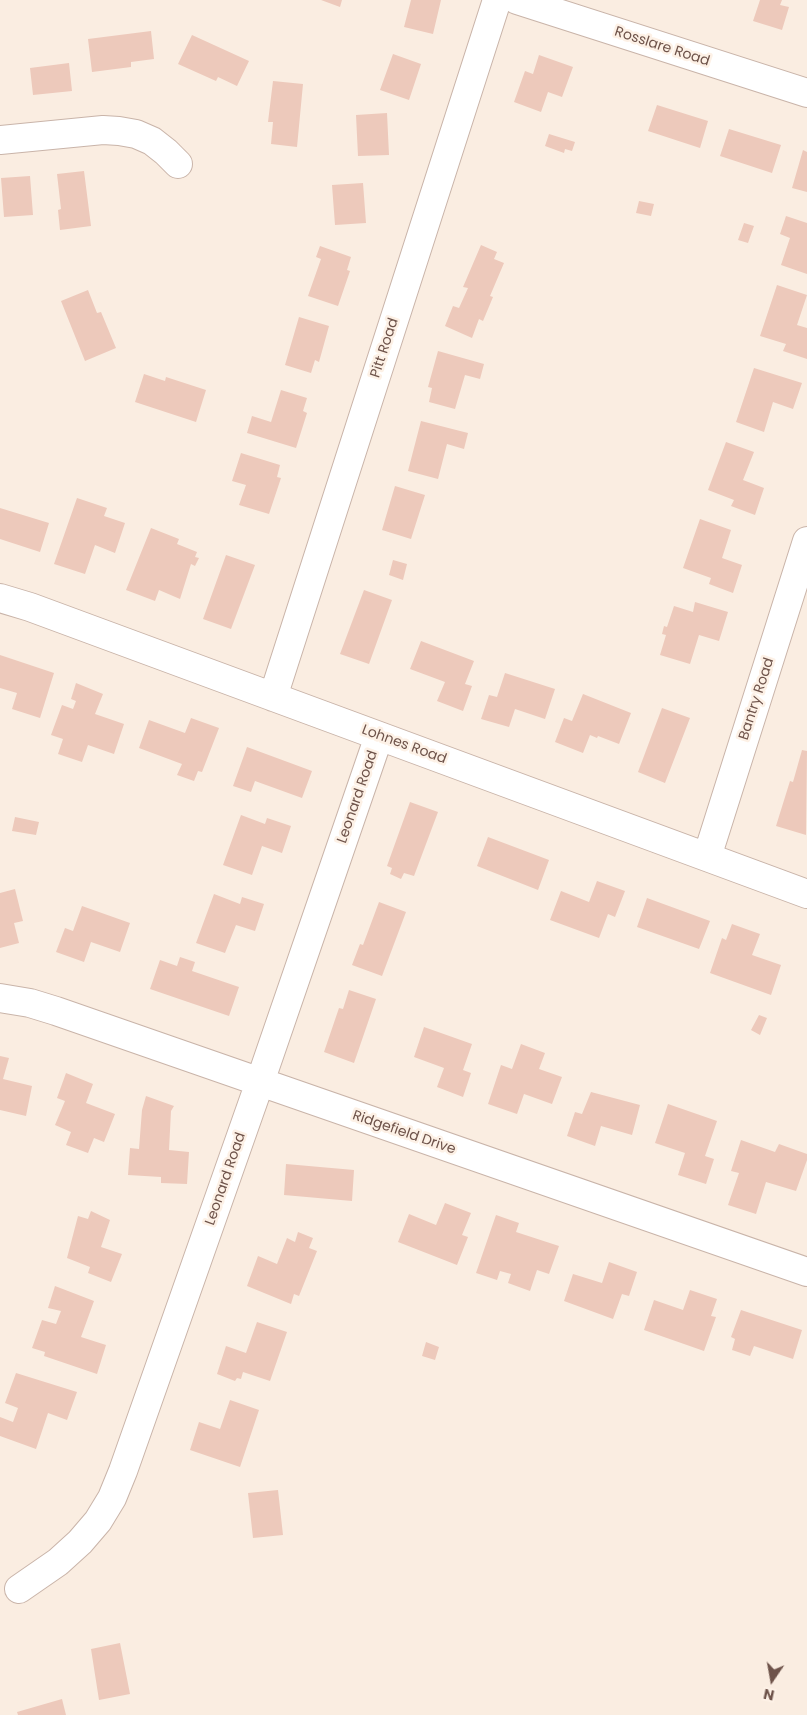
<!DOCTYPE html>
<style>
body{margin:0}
#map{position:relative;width:807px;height:1715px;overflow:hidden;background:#faede1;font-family:Poppins,sans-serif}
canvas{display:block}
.north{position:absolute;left:747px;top:1655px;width:50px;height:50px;-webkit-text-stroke:4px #fdf1e6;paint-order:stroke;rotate:192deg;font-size:14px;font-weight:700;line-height:20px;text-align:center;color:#6e534a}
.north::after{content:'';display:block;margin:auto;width:18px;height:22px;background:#6e534a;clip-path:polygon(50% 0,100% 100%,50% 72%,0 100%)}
</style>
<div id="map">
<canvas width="807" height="1715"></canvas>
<div class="north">N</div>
</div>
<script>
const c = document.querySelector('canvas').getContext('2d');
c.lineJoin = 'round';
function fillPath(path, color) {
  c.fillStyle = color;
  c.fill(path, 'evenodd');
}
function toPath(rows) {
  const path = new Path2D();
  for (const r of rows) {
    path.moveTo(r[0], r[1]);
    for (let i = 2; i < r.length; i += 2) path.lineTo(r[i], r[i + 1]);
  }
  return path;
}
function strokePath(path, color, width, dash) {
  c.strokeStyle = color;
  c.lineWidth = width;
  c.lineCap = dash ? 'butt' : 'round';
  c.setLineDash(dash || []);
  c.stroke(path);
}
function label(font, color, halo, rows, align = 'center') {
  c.font = font + ' Poppins,sans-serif';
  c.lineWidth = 5;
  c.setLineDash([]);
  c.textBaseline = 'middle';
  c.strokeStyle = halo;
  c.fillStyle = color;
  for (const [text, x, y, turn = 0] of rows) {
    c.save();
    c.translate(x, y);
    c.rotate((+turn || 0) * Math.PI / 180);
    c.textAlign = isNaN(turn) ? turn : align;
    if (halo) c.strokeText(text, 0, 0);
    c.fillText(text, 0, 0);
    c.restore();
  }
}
const building = toPath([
 [321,0,342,0,340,7],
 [411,0,441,0,433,34,404,27],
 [760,0,782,0,780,5,789,7,782,30,753,21],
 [151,31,154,59,131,62,131,67,92,72,88,39],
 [192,35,249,61,237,86,218,77,216,81,178,64],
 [393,54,421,64,409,100,380,90],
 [539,55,573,67,562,97,548,92,541,112,514,102,525,71,533,74],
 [69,63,72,91,33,95,30,68],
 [273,81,303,84,297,147,271,144,273,122,268,122],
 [657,105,708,121,700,148,648,131],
 [387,113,389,155,358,156,356,115],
 [729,129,781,145,772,173,720,156],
 [549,134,575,142,572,151,565,149,564,153,545,146],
 [803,150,807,152,807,192,792,188],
 [84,171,91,226,60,230,58,210,61,209,57,174],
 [30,176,33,215,4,217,1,178],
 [363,183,366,223,335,225,332,185],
 [639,201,654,204,651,216,636,213],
 [786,216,807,223,807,274,781,265,790,238,780,234],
 [744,223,754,226,748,243,738,240],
 [481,245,497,252,494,259,504,263,490,296,493,297,483,321,479,319,472,338,445,326,453,306,459,308,468,288,463,287],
 [320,246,351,257,347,270,350,271,338,306,308,296,321,259,316,257],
 [777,285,807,295,797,325,807,328,807,359,783,351,786,344,760,336],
 [88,290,97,313,101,312,116,348,85,361,61,301],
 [299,317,329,326,319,362,315,360,311,373,285,365],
 [438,351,484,364,480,379,465,375,455,409,429,402,432,388,428,387],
 [754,368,802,383,793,409,773,402,764,432,736,422],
 [144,374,165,381,166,377,206,390,196,422,135,402],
 [281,390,307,398,303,411,307,413,296,448,247,433,252,416,271,422],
 [421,421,468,433,464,449,447,444,438,479,408,471],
 [726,442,754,452,743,480,764,488,755,515,731,506,734,500,708,490],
 [241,453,280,465,277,477,281,478,269,514,239,505,246,485,232,481],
 [395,486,425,495,411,539,382,530],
 [77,498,107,508,104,516,125,523,115,553,95,545,85,574,54,564],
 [0,508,49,523,40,552,0,539],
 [700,519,731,530,722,558,742,565,733,593,709,584,711,578,683,568],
 [151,528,179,539,177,544,197,552,195,557,199,558,195,566,191,564,180,599,159,590,155,601,126,590],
 [226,555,255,565,231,629,203,619],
 [393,560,407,564,403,580,389,575],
 [364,590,392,600,369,664,340,654],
 [695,602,728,612,719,641,699,635,690,664,660,655,666,635,662,634,664,626,667,627,674,606,693,612],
 [421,641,474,661,465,684,472,686,463,711,437,701,445,682,410,669],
 [0,655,54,673,40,718,12,709,17,693,0,688],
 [505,673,555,689,545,719,515,709,509,727,481,719,489,695,497,697],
 [76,683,103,694,95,714,124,724,114,754,88,745,82,762,58,754,63,739,51,735,62,705,73,709,76,701,71,699],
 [583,694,631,713,619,744,598,736,597,738,590,735,583,753,555,742,564,718,572,721],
 [662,708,690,718,665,783,638,772],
 [191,718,219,728,202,772,198,771,194,781,177,775,182,764,139,748,149,720,185,733],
 [247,747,312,771,302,798,255,781,251,792,233,786],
 [802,750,807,751,806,835,776,826,790,781,793,782],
 [410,802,438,812,414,876,404,873,401,879,390,874,392,868,387,866],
 [241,815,265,824,267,818,291,826,282,853,262,846,252,875,223,865],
 [15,817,39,822,36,835,12,831],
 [488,837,549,860,538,890,477,866],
 [597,881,625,891,615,917,608,914,599,938,550,920,561,891,589,902],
 [15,889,23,921,14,923,19,943,0,948,0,893],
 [214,894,240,904,242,897,264,904,255,931,236,925,225,953,196,943],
 [647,898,710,921,699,949,637,927],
 [379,902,406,912,382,976,352,965,360,944,363,945],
 [82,906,130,923,120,952,91,942,84,962,56,952,65,928,73,931],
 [732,924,760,934,752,955,781,965,771,995,710,973,722,938,726,940],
 [180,957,195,962,192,971,239,987,229,1016,150,989,160,960,177,966],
 [349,990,376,999,354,1063,324,1052,339,1008,343,1009],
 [759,1015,767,1018,760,1035,751,1030],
 [424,1027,472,1044,463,1070,471,1073,463,1097,437,1087,444,1068,414,1057],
 [521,1044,545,1053,539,1069,562,1077,552,1104,524,1094,517,1114,488,1104,501,1065,512,1069],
 [0,1056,9,1058,3,1079,32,1086,26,1116,0,1110],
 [66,1073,93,1084,86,1103,115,1114,104,1142,94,1138,88,1153,66,1145,71,1132,55,1125,65,1101,57,1098],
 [591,1092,640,1105,632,1135,601,1126,595,1146,567,1136,575,1112,582,1114],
 [146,1096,174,1106,171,1111,169,1150,189,1152,187,1184,161,1183,161,1177,128,1175,130,1148,139,1149,142,1110],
 [668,1104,717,1121,705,1156,714,1159,706,1184,678,1175,685,1153,655,1143],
 [741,1140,775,1152,779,1144,807,1154,807,1160,796,1191,766,1182,756,1214,728,1205,739,1173,731,1171],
 [286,1164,354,1170,352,1201,284,1195],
 [445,1203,471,1213,462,1235,468,1237,457,1265,398,1242,409,1214,436,1225],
 [91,1211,110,1220,101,1247,122,1254,111,1282,88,1273,90,1267,67,1258,78,1216,88,1219],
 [496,1215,519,1223,516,1232,559,1246,549,1274,537,1270,530,1291,508,1283,511,1274,500,1271,497,1280,476,1273],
 [298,1232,313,1238,309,1248,317,1251,299,1296,294,1294,291,1304,247,1286,258,1256,277,1264,287,1238,295,1242],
 [609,1262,637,1272,629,1296,622,1294,613,1319,564,1301,573,1274,602,1283],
 [55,1286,94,1301,81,1337,106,1345,97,1374,44,1356,45,1352,32,1348,42,1320,56,1324,61,1311,48,1308],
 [690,1290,717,1299,711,1316,716,1317,704,1351,644,1330,654,1300,683,1310],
 [741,1310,802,1330,793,1359,754,1346,750,1356,732,1350,735,1339,731,1337],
 [257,1322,287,1332,270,1381,243,1372,241,1379,237,1378,235,1381,217,1374,226,1346,246,1353],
 [426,1342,439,1347,435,1360,422,1356],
 [16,1373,77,1392,67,1420,48,1413,36,1449,0,1436,0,1417,13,1422,18,1408,5,1403],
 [230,1400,259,1410,240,1467,190,1450,199,1422,220,1429],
 [278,1490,283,1535,253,1538,248,1493],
 [120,1643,130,1694,99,1700,91,1649],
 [62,1699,66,1715,18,1715,17,1712]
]);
const minor = toPath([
 [517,0,807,93],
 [0,140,103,130,119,131,136,134,152,141,166,152,178,164],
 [0,598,30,607,807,894],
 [273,697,497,0],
 [707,857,807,541],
 [0,998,30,1003,56,1011,807,1272],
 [19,1589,58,1562,80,1542,98,1521,112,1498,123,1471,260,1082,379,736]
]);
const streetNames = [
 ["Rosslare Road",662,47,18],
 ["Pitt Road",385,348,-72],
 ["Bantry Road",757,699,-72],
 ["Lohnes Road",404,745,20],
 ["Leonard Road",358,797,-71],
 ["Ridgefield Drive",404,1133,19],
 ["Leonard Road",226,1179,-71]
];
fillPath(building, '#edc9bb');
strokePath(minor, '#c9b4a9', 30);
strokePath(minor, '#fff', 28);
label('14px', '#6e534a', '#fdf1e6', streetNames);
</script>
